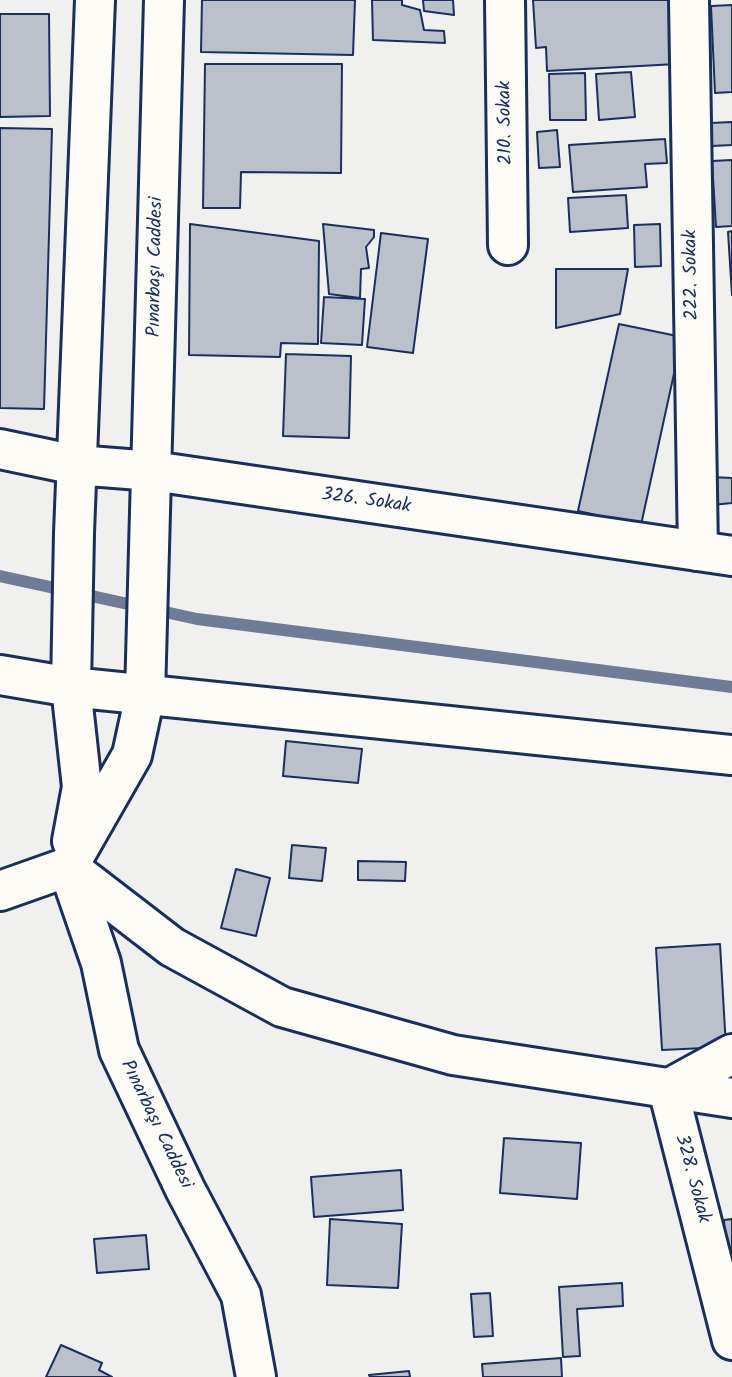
<!DOCTYPE html>
<meta charset="utf-8">
<style>
body{margin:0}
canvas{display:block;background:#f0f0ee}
</style>
<canvas width="732" height="1377"></canvas>
<script>
const c = document.querySelector('canvas').getContext('2d');
c.lineJoin = 'round';
function toPath(rows) {
  const path = new Path2D();
  for (const r of rows) {
    path.moveTo(r[0], r[1]);
    for (let i = 2; i < r.length; i += 2) path.lineTo(r[i], r[i + 1]);
  }
  return path;
}
function strokePath(path, color, width, dash) {
  c.strokeStyle = color;
  c.lineWidth = width;
  c.lineCap = dash ? 'butt' : 'round';
  c.setLineDash(dash || []);
  c.stroke(path);
}
function fillPath(path, color) {
  c.fillStyle = color;
  c.fill(path, 'evenodd');
}
function label(font, color, halo, rows, align = 'center') {
  c.font = font + ' Kalam,sans-serif';
  c.lineWidth = 7;
  c.setLineDash([]);
  c.textBaseline = 'middle';
  c.strokeStyle = halo;
  c.fillStyle = color;
  for (const [text, x, y, turn = 0] of rows) {
    c.save();
    c.translate(x, y);
    c.rotate((+turn || 0) * Math.PI / 180);
    c.textAlign = isNaN(turn) ? turn : align;
    if (halo) c.strokeText(text, 0, 0);
    c.fillText(text, 0, 0);
    c.restore();
  }
}
const stream = toPath([
 [0,576,197,619,732,687]
]);
const building = toPath([
 [202,0,355,0,353,55,201,52,202,0],
 [372,0,402,0,402,5,420,10,424,30,444,31,445,43,373,40,372,0],
 [423,0,453,0,454,15,424,11,423,0],
 [533,0,674,0,677,64,547,71,546,47,536,48,533,0],
 [732,5,732,92,715,93,711,6,732,5],
 [0,14,49,14,50,116,0,117,0,14],
 [205,64,342,64,341,173,241,172,240,208,203,208,205,64],
 [631,72,635,117,599,120,596,74,631,72],
 [585,73,586,120,550,120,549,74,585,73],
 [732,122,732,145,712,146,710,123,732,122],
 [0,128,52,129,44,409,0,408,0,128],
 [557,130,560,167,539,168,537,132,557,130],
 [665,139,667,163,645,164,647,187,573,192,569,145,665,139],
 [732,160,732,226,716,227,712,161,732,160],
 [626,195,628,228,570,232,568,198,626,195],
 [190,224,319,241,318,344,281,343,280,357,189,355,190,224],
 [323,224,374,230,374,237,366,247,369,268,361,269,360,298,329,294,323,224],
 [660,224,661,266,635,267,634,225,660,224],
 [732,231,732,295,728,232,732,231],
 [381,233,428,239,413,353,367,347,381,233],
 [556,269,628,269,620,314,556,328,556,269],
 [324,297,365,299,362,345,321,343,324,297],
 [619,324,682,337,641,525,578,511,619,324],
 [286,354,351,356,349,438,283,436,286,354],
 [710,477,732,478,732,503,712,505,710,477],
 [286,741,362,749,358,783,283,776,286,741],
 [292,845,326,848,322,881,289,878,292,845],
 [358,861,406,862,405,881,358,880,358,861],
 [236,869,270,878,256,936,221,928,236,869],
 [720,944,726,1047,662,1050,656,948,720,944],
 [504,1138,581,1143,577,1199,500,1193,504,1138],
 [401,1170,403,1210,314,1217,311,1177,401,1170],
 [330,1219,402,1224,398,1288,327,1285,330,1219],
 [732,1219,732,1255,726,1255,724,1220,732,1219],
 [146,1235,149,1269,97,1273,94,1239,146,1235],
 [622,1283,623,1306,577,1309,580,1356,563,1357,559,1287,622,1283],
 [490,1293,493,1336,474,1337,471,1294,490,1293],
 [61,1345,102,1363,99,1370,112,1377,46,1377,61,1345],
 [561,1358,562,1377,483,1377,482,1364,561,1358],
 [409,1371,410,1377,370,1377,369,1375,409,1371]
]);
const minor = toPath([
 [505,0,508,245],
 [689,0,698,551],
 [68,867,172,947,282,1007,453,1055,732,1098],
 [68,867,101,963,119,1050,185,1189,241,1295,256,1377],
 [0,891,68,867],
 [732,1054,668,1089,732,1340]
]);
const tertiary = toPath([
 [0,449,76,465,153,471,732,556],
 [0,675,71,687,732,755],
 [72,841,82,787,71,687,74,533,95,0],
 [68,867,132,755,145,695,164,0]
]);
const streetNames = [
 ["210. Sokak",507,123,-91],
 ["Pınarbaşı Caddesi",157,267,-89],
 ["222. Sokak",693,275,-91],
 ["326. Sokak",366,502,8],
 ["Pınarbaşı Caddesi",155,1125,64],
 ["328. Sokak",691,1179,75]
];
strokePath(stream, '#6f7b97', 12);
fillPath(building, '#bbc0ca');
strokePath(building, '#1b2f5e', 2);
strokePath(minor, '#1b2f5e', 44);
strokePath(tertiary, '#1b2f5e', 44);
strokePath(minor, '#fdfcf7', 38);
strokePath(tertiary, '#fdfcf7', 38);
label('19px', '#1b2f5e', '#fdfcf7', streetNames);
</script>
